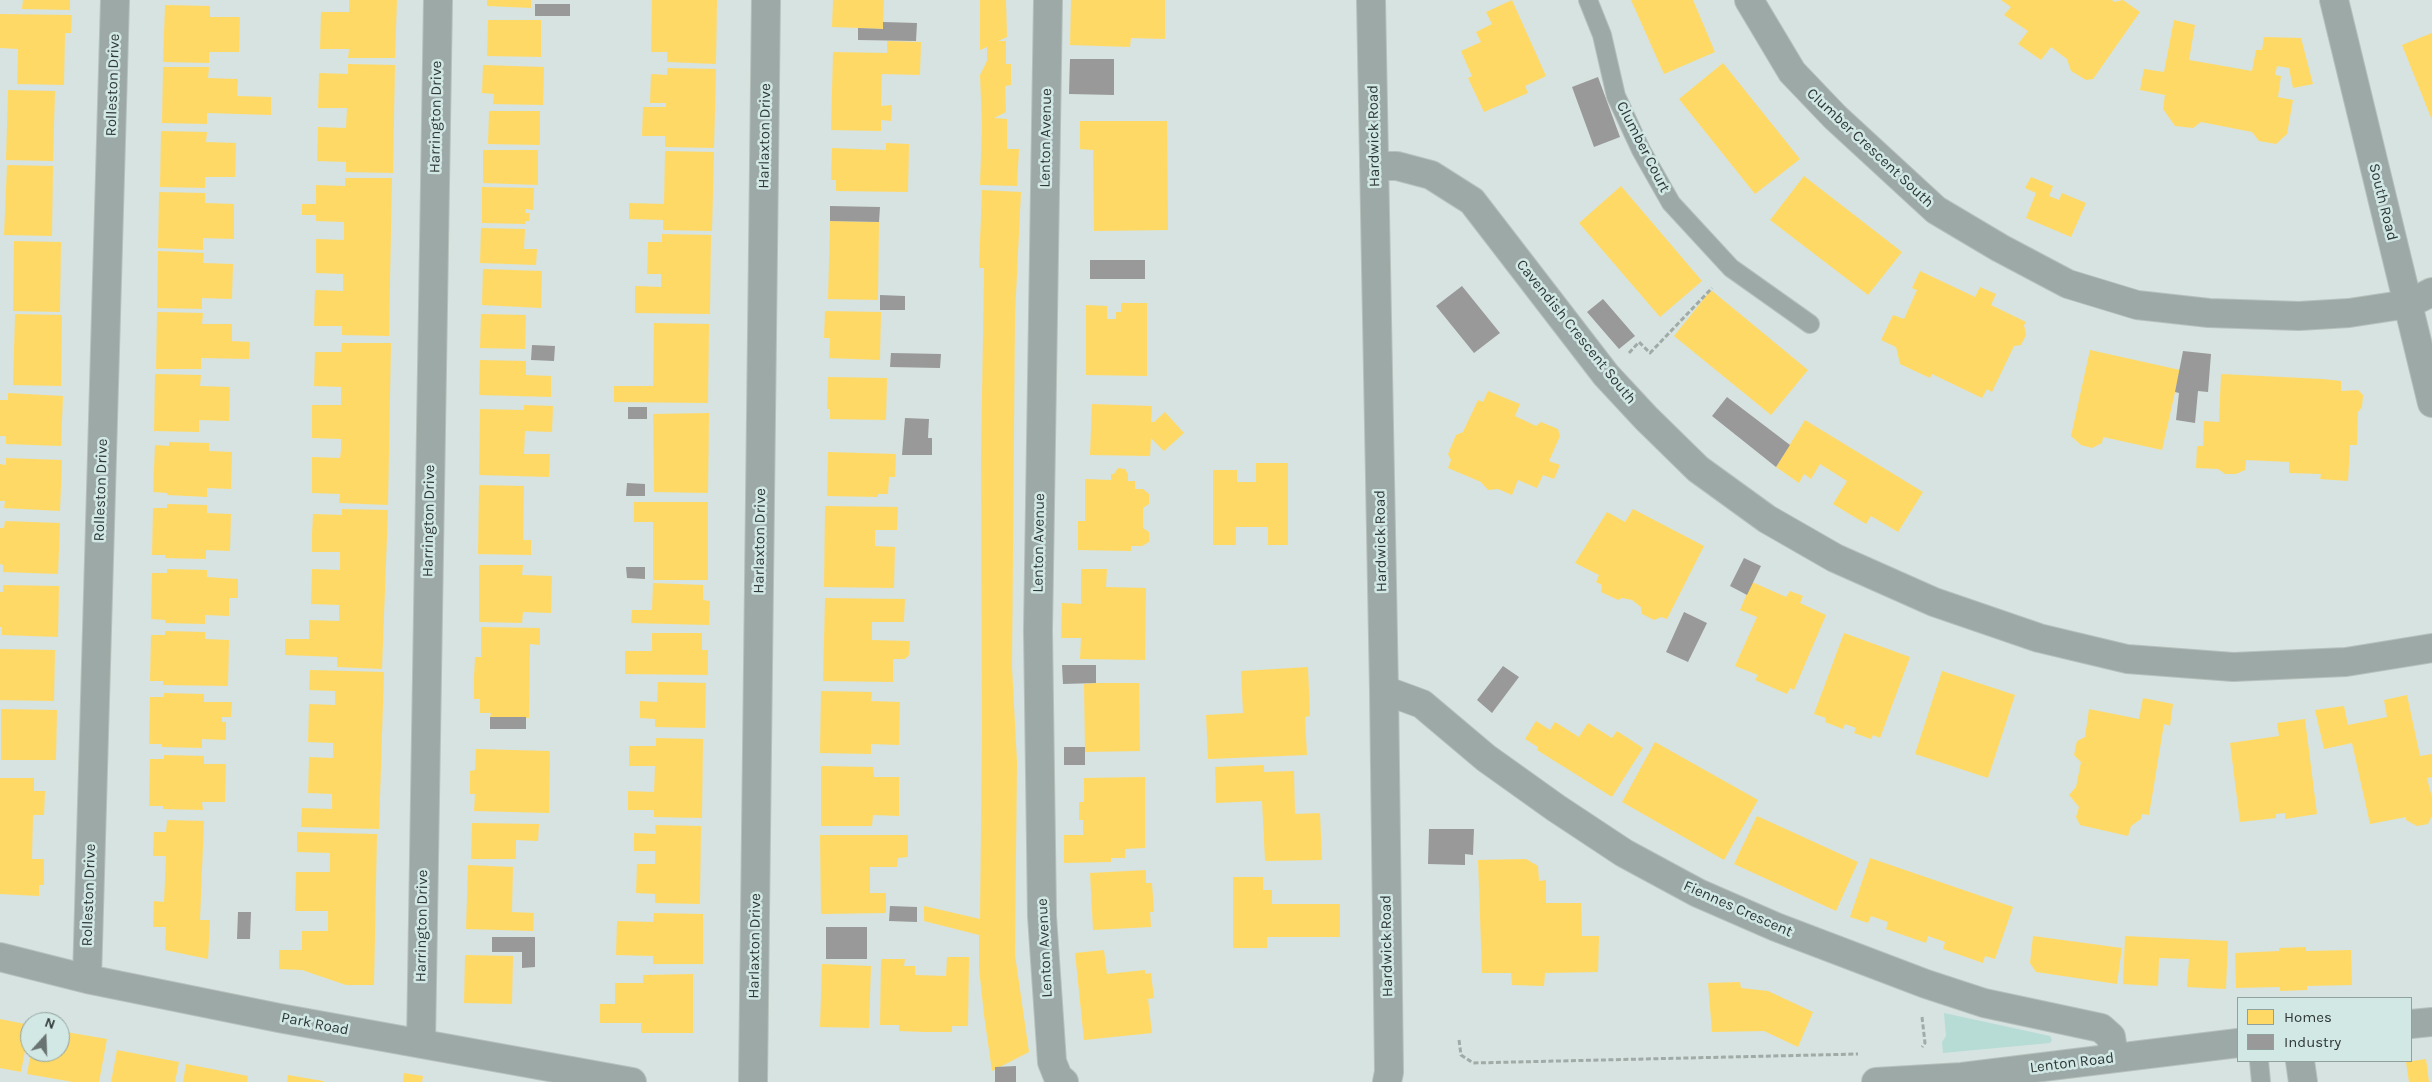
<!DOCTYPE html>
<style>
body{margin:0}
#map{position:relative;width:2432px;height:1082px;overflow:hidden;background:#d7e3e0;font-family:Karla,sans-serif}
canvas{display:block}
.legend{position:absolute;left:2237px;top:997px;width:175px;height:65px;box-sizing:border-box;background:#d2e8e4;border:1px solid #90a19e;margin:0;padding:6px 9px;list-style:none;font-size:15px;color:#2e3735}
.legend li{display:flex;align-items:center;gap:10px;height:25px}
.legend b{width:25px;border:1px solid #90a19e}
.north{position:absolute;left:20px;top:1012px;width:50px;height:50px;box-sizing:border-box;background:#d2e8e4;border:1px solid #90a19e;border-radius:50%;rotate:20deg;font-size:14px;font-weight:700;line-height:20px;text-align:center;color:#2e3735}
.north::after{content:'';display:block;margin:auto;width:18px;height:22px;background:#697371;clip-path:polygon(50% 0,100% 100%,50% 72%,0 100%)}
</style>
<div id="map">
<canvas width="2432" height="1082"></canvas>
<ul class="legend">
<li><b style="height:14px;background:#ffd966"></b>Homes</li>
<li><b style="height:14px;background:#999"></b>Industry</li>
</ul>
<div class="north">N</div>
</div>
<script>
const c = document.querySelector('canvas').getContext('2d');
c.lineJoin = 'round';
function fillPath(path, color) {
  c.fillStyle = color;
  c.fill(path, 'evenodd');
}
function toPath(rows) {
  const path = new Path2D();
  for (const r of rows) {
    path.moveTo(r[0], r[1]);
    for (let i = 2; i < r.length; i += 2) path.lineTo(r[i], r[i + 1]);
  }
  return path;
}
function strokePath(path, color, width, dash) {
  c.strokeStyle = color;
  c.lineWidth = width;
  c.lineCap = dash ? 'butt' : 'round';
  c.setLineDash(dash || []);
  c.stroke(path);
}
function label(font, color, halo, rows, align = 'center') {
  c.font = font + ' Karla,sans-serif';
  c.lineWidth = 5;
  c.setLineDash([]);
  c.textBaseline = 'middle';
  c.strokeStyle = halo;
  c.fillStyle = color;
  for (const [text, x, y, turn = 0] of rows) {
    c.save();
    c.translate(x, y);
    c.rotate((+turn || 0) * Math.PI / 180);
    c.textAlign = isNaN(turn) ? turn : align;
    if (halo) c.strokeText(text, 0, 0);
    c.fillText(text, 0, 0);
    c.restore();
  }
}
const green = toPath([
 [1944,1013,2050,1036,2052,1040,2050,1043,1943,1053,1942,1042,1946,1036]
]);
const homes = toPath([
 [23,0,70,0,70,10,22,9],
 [349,0,397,0,395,58,348,58,349,49,320,49,321,12,349,12],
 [487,0,531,0,531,8,487,6],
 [652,0,717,0,716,64,667,62,667,52,651,52],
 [833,0,884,0,883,29,832,27],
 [980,0,1006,0,1007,37,998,41,1006,41,1006,64,1011,64,1011,85,1005,86,1006,112,994,118,1007,119,1007,149,1019,149,1017,186,980,185,982,125,980,75,987,61,987,47,980,50],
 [1071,0,1165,0,1165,39,1131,38,1130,47,1070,45],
 [1512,0,1546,76,1525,86,1528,93,1484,112,1468,78,1472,76,1461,51,1481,42,1476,32,1492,24,1486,12],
 [1631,0,1693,0,1715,52,1664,74],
 [2001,0,2112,0,2114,2,2123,0,2140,12,2093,79,2086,80,2071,71,2067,59,2051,47,2041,60,2018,44,2028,31,2004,15,2011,7],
 [165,5,210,6,210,17,240,17,239,52,209,52,209,63,163,62],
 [0,14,72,15,71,33,65,33,64,85,17,84,18,49,0,48],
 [488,20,541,20,541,57,487,56],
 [2174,20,2195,25,2189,60,2252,71,2256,50,2262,50,2264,37,2301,38,2313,84,2293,88,2289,68,2277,66,2275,75,2281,76,2278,97,2293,100,2287,134,2276,144,2259,141,2252,132,2201,122,2193,128,2175,126,2163,109,2165,95,2140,90,2144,69,2164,72],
 [2432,33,2432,120,2402,45],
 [887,41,921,42,920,75,882,74,881,106,892,105,891,121,881,120,881,131,831,130,833,52,887,53],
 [1723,63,1800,159,1755,194,1679,99],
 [348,64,395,65,393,173,346,172,346,162,317,161,318,127,346,128,347,108,318,108,319,73,348,74],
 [483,65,544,67,543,105,493,104,494,94,482,93],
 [163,67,209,67,208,78,238,79,237,96,271,97,271,115,207,113,207,124,162,123],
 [667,68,716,69,714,148,665,147,665,136,642,136,643,107,666,107,666,103,650,103,651,74,667,75],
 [8,90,55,91,53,161,6,160],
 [489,111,540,111,540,145,488,144],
 [1080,121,1167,121,1168,230,1094,231,1093,150,1080,149],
 [161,131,207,132,206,142,236,143,235,177,205,177,205,188,160,187],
 [886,143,909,144,908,192,836,191,836,180,831,180,832,148,886,150],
 [483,150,538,150,538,185,483,183],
 [665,151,714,152,712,231,663,230,663,220,629,219,629,203,664,204],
 [7,165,53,166,52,236,4,235],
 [1804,176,1902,252,1868,295,1770,220],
 [2031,177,2053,186,2049,196,2059,200,2062,193,2086,203,2071,237,2026,218,2036,193,2025,188],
 [345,178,392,178,389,336,342,335,342,326,314,326,315,290,343,291,343,274,316,273,316,239,344,240,344,222,316,221,316,215,302,215,302,204,316,204,316,185,345,186],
 [1621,186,1702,281,1660,317,1579,223],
 [482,187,534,188,533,210,526,209,525,213,530,213,529,221,525,221,525,224,482,223],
 [982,190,1021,192,1015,315,1012,667,1017,762,1015,955,1029,1052,992,1071,984,1015,979,968,979,935,924,921,924,906,980,919,982,732,981,461,984,268,979,268],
 [159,192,205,193,205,203,234,204,234,239,203,238,203,250,158,248],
 [830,221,879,222,878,300,828,299],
 [481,228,525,229,524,249,537,249,536,265,480,263],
 [662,234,711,235,710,314,635,313,635,286,661,287,661,274,647,274,648,242,662,242],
 [14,241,61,242,60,312,13,311],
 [158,251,204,253,203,263,233,264,232,299,202,298,202,309,157,308],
 [483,269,542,271,541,308,482,305],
 [1920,271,1975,297,1980,287,1996,294,1991,305,2026,322,2024,325,2026,335,2021,345,2014,346,1992,392,1987,389,1982,398,1932,374,1930,378,1900,364,1896,347,1881,340,1893,315,1904,319,1917,290,1912,288],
 [1711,290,1808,370,1771,415,1674,336],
 [1121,303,1147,303,1147,376,1086,375,1086,305,1107,306,1107,319,1116,319,1116,312,1121,312],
 [825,311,881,312,880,360,829,358,830,338,824,338],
 [157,312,203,313,202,324,232,324,232,341,250,342,249,359,201,358,201,369,156,369],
 [15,314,62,315,61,386,13,385],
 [481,314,526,315,525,349,480,348],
 [654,323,709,324,708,403,614,402,614,386,653,386],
 [342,343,391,343,388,505,339,503,340,494,312,493,312,457,340,458,341,450,341,439,312,438,312,405,341,405,341,387,314,386,315,352,341,352],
 [2090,350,2180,370,2162,450,2103,437,2102,443,2092,448,2081,445,2071,436],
 [480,360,526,361,526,375,551,376,551,397,479,395],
 [155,374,201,375,200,386,230,387,229,421,199,420,199,432,154,431],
 [2221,374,2323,379,2341,381,2341,391,2358,390,2363,395,2362,407,2358,412,2357,445,2350,445,2348,481,2320,479,2321,474,2289,473,2289,462,2246,460,2245,470,2236,474,2225,474,2218,469,2196,468,2197,446,2203,446,2204,421,2219,422],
 [828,377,887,378,886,420,830,419,830,409,827,409],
 [1488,391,1520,404,1515,416,1536,426,1541,422,1558,429,1560,436,1549,461,1560,465,1554,479,1543,475,1537,488,1518,480,1512,495,1498,489,1488,490,1481,482,1448,468,1451,460,1448,454,1456,435,1463,432,1478,400,1483,402],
 [8,393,63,396,61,446,6,444,6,436,0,436,0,400,8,400],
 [1092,404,1152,406,1151,422,1154,422,1165,412,1184,433,1164,451,1151,438,1150,456,1090,455],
 [524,405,553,406,552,432,525,431,524,454,550,454,549,477,479,475,480,409,524,410],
 [709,413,708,493,654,492,653,414],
 [1805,420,1923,492,1898,532,1871,516,1866,524,1833,504,1847,481,1820,464,1811,479,1804,474,1799,483,1776,467],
 [169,442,209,443,209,451,232,452,231,489,207,488,207,497,167,495,167,493,153,492,155,445,169,446],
 [828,452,896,454,895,477,889,477,888,494,878,494,878,497,827,496],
 [6,458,62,460,60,511,4,508,5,501,0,501,0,464,6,465],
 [1256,463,1288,463,1288,545,1268,545,1268,527,1236,527,1236,545,1213,545,1213,470,1237,470,1237,482,1256,482],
 [1118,468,1125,469,1128,474,1128,481,1135,481,1135,489,1143,489,1149,494,1149,504,1143,508,1143,528,1149,532,1149,542,1142,546,1131,546,1131,551,1078,550,1078,521,1085,521,1085,479,1111,480,1111,474,1114,474],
 [479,485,524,486,523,540,531,540,531,555,478,554],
 [634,502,708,502,708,580,653,580,653,522,634,522],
 [167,504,207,505,207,513,231,514,230,551,206,550,206,559,165,558,165,555,152,555,153,508,167,508],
 [825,506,898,507,897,530,875,530,875,546,895,547,894,588,824,587],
 [342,509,388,510,382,669,337,667,337,657,285,655,285,639,309,639,309,620,339,621,339,605,311,604,312,569,340,570,340,552,312,552,312,534,313,514,342,515],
 [1633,509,1704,546,1667,619,1661,617,1654,620,1642,614,1641,607,1632,600,1622,598,1618,600,1601,592,1602,585,1596,582,1599,575,1575,563,1607,512,1625,522],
 [5,521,60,523,58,574,3,572,3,565,0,564,0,528,4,528],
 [479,565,523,565,522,575,552,576,551,613,523,612,522,623,479,622],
 [167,569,207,570,207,577,238,579,238,598,229,598,229,616,205,615,205,624,165,623,165,620,151,619,152,573,167,573],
 [1081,569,1107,569,1106,587,1146,588,1145,660,1080,659,1081,638,1061,638,1062,603,1081,604],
 [1752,582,1786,597,1790,591,1803,596,1800,603,1826,615,1794,690,1790,688,1787,694,1755,680,1758,675,1735,666,1757,617,1740,610],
 [653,583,703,585,703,600,710,601,709,625,631,623,632,610,652,610],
 [3,585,59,586,58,637,2,635,2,627,0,627,0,592,3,592],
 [825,598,905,599,904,622,872,622,872,640,910,641,909,655,905,659,893,659,893,682,823,681],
 [481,627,540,628,540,645,530,644,529,718,490,717,491,713,480,713,480,699,474,699,474,677,475,657,481,657],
 [165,631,205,632,205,639,229,640,228,686,163,685,163,681,150,681,151,635,165,635],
 [652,633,702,633,702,650,708,650,708,675,625,674,625,651,652,651],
 [1844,633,1910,657,1880,738,1873,735,1871,739,1854,733,1856,728,1845,724,1843,729,1825,722,1826,718,1814,714],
 [0,649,55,650,54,701,0,700],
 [1308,667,1310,716,1305,717,1307,755,1208,759,1206,715,1243,713,1241,671],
 [310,670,384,672,379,829,301,827,302,808,332,809,332,794,308,793,309,757,333,758,333,743,308,742,309,704,335,705,335,691,309,690],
 [1942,671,2015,695,1988,778,1915,754],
 [658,682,706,683,705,728,655,727,655,719,640,718,640,701,657,702],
 [1096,683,1139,683,1140,751,1085,752,1084,684],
 [821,691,872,692,871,701,900,702,899,745,871,744,871,754,820,753],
 [164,693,204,694,204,702,232,702,231,717,222,717,222,722,226,722,226,740,202,739,202,748,162,747,162,744,149,744,150,697,164,697],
 [2407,695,2420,756,2432,754,2432,777,2427,778,2432,798,2432,815,2428,824,2417,826,2406,820,2406,817,2370,824,2352,743,2324,749,2315,710,2344,706,2348,725,2387,717,2384,700],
 [2143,698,2173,704,2170,726,2164,724,2149,815,2142,814,2141,819,2131,826,2128,836,2080,825,2076,817,2079,807,2069,795,2076,787,2081,762,2074,755,2077,741,2085,737,2089,709,2139,719],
 [1,709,57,710,56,760,1,760],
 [2305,719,2317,814,2285,819,2285,813,2276,814,2276,818,2240,822,2230,743,2279,736,2277,723],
 [1536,721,1550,730,1555,722,1579,737,1588,723,1612,738,1617,731,1643,748,1612,797,1537,750,1538,747,1525,739],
 [656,738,703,739,702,818,654,817,654,810,628,810,628,791,654,792,655,766,629,766,629,746,656,746],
 [1655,742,1758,800,1724,860,1622,802],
 [476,749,550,751,549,813,474,811,475,794,470,794,470,771,475,770],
 [164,755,204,756,204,764,226,764,225,802,202,802,203,810,163,809,163,806,149,806,150,759,164,759],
 [1264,765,1264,772,1294,771,1295,814,1320,813,1322,860,1265,861,1262,801,1216,803,1215,767],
 [821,766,873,767,874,777,899,777,899,816,873,815,872,826,821,826],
 [1145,777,1145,848,1125,849,1125,858,1111,858,1111,862,1064,863,1064,835,1083,835,1083,820,1079,820,1079,802,1084,802,1084,778],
 [0,778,34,778,34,791,45,791,44,815,33,815,32,859,44,859,44,885,39,885,39,896,0,894],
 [1757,816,1858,862,1836,911,1734,864],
 [167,820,204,821,200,920,210,920,208,959,165,950,166,927,153,927,154,901,164,902,166,856,153,856,154,832,166,832],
 [472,823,539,824,538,841,516,840,516,859,471,859],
 [655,825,701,826,700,904,655,903,655,894,636,893,637,864,655,864,655,851,634,851,634,833,656,834],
 [297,832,377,834,374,985,346,985,302,970,279,969,279,950,302,950,302,931,328,931,328,911,295,911,296,872,330,872,330,853,297,852],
 [820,835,908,835,908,857,898,858,897,867,870,867,870,893,886,893,886,913,821,914],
 [1870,858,2013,907,1995,959,1985,956,1983,963,1943,949,1945,942,1928,936,1926,943,1886,929,1888,922,1871,916,1868,923,1850,917],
 [1526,859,1538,866,1539,881,1546,880,1546,903,1581,903,1582,936,1599,936,1598,972,1545,973,1544,986,1512,985,1511,973,1482,973,1478,860],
 [468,865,513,867,512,912,534,913,533,931,466,929],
 [1146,870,1146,883,1152,883,1154,912,1150,912,1151,927,1093,930,1090,873],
 [1233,877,1263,877,1263,890,1272,890,1272,904,1340,904,1340,937,1267,937,1267,948,1233,948],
 [654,913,703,914,703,964,653,964,653,956,616,955,617,921,653,922],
 [2033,936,2122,948,2117,984,2036,972,2030,963],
 [2125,936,2228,941,2226,989,2187,987,2189,959,2159,958,2158,986,2123,984],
 [2306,947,2306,951,2351,950,2352,985,2307,986,2307,990,2280,991,2280,987,2236,988,2235,953,2279,951,2279,948],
 [1104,950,1107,974,1145,970,1145,974,1151,973,1154,998,1148,999,1152,1033,1084,1040,1075,953],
 [465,955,513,956,512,1004,464,1003],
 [947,957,969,957,968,1026,952,1026,952,1032,924,1032,899,1031,899,1025,880,1025,881,959,905,959,904,966,915,966,915,975,946,976],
 [822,964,871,966,869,1028,820,1027],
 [693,974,693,1033,641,1033,641,1023,600,1023,600,1004,615,1004,615,983,643,983,643,975],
 [1740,982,1741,988,1768,991,1813,1012,1798,1047,1764,1031,1712,1032,1708,983],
 [0,1019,30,1025,21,1072,0,1068],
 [60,1031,107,1039,99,1082,73,1082,27,1074,31,1052,60,1052],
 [117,1050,179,1062,175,1082,111,1082],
 [2426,1059,2429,1082,2409,1082,2406,1062],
 [186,1064,248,1076,247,1082,183,1082],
 [404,1073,423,1076,422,1082,403,1082],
 [288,1075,323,1081,323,1082,287,1082]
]);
const industry = toPath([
 [535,4,570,4,570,16,535,16],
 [883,22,917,23,916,41,858,40,858,28,883,29],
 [1070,59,1114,59,1114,95,1069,94],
 [1598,77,1620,137,1594,147,1572,87],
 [830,206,880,207,879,222,830,221],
 [1090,260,1145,260,1145,279,1090,279],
 [1462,286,1500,333,1474,353,1436,306],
 [880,295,905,296,905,310,880,310],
 [1603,299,1635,336,1619,349,1587,312],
 [532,345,555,346,554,361,531,360],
 [2183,351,2211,354,2208,392,2198,391,2195,423,2176,420,2179,393,2175,392],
 [891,353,941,354,940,368,890,367],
 [1727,397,1790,445,1776,467,1712,416],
 [628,407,647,407,647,419,628,419],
 [905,418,929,419,928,438,932,438,932,455,902,455],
 [627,483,645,484,645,496,626,496],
 [1744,558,1761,566,1747,595,1730,586],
 [626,567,645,567,645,579,627,578],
 [1684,612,1707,623,1688,662,1666,652],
 [1062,665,1096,665,1096,683,1063,684],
 [1503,666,1519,677,1492,713,1477,700],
 [490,717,526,717,526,729,490,729],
 [1064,747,1085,747,1085,765,1064,765],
 [1429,829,1474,829,1473,855,1465,854,1465,865,1428,864],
 [890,906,917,907,917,922,889,921],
 [238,912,251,912,250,939,237,939],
 [826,927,867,927,867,959,826,959],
 [492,937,535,937,535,967,522,968,522,952,492,952],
 [1016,1066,1016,1082,995,1082,995,1067]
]);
const path = toPath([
 [1629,353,1639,342,1650,353,1712,288],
 [1922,1017,1925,1043,1922,1047],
 [1459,1040,1461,1055,1473,1063,1858,1054]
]);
const service = toPath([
 [1588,0,1602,35,1616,96,1641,150,1671,203,1731,268,1810,324],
 [2259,1061,2261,1082]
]);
const minor = toPath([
 [1048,0,1038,631,1042,916,1052,1062,1058,1077,1064,1082],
 [1371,0,1384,690,1389,1072,1387,1082],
 [1749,0,1792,72,1835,117,1936,210,2000,248,2068,284,2137,305,2209,313,2299,316,2349,313,2408,304,2432,292],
 [2334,0,2432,403],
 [1374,166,1397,166,1431,175,1472,201,1606,375,1646,418,1698,469,1767,519,1835,558,1934,602,2039,638,2127,659,2233,667,2346,662,2432,648],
 [1384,690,1422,704,1486,758,1556,808,1624,853,1698,893,1776,927,1926,984,1984,1003,2101,1028,2111,1037,2114,1057],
 [0,957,87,979,279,1018,632,1082],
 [87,979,115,0],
 [2411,1024,2432,1022],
 [421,1043,438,0],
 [2300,1061,2303,1082],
 [753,1082,766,0],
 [1876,1082,1962,1077,2238,1043]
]);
const streetNames = [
 ["Rolleston Drive",113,85,-88],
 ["Harrington Drive",436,117,-89],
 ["Harlaxton Drive",765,136,-89],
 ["Hardwick Road",1374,136,-91],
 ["Lenton Avenue",1046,138,-89],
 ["Clumber Court",1643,147,63],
 ["Clumber Crescent South",1870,148,43],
 ["South Road",2383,202,76],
 ["Cavendish Crescent South",1576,332,51],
 ["Rolleston Drive",101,490,-88],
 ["Harrington Drive",429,521,-89],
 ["Harlaxton Drive",760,541,-89],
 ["Hardwick Road",1381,541,-91],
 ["Lenton Avenue",1039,543,-89],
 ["Rolleston Drive",89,895,-88],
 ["Fiennes Crescent",1738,909,24],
 ["Harrington Drive",422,926,-89],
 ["Harlaxton Drive",755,946,-89],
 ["Hardwick Road",1387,946,-91],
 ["Lenton Avenue",1045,948,-93],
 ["Park Road",315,1024,11],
 ["Lenton Road",2072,1063,-7]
];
fillPath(green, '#b7dcd6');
fillPath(homes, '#ffd966');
fillPath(industry, '#999');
strokePath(service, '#b6c0bd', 20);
strokePath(minor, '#b6c0bd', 30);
strokePath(path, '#a0aba8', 3, [5, 2.5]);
strokePath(service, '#9da9a7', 18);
strokePath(minor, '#9da9a7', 28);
label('15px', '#2e3735', '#d2e8e4', streetNames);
</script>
